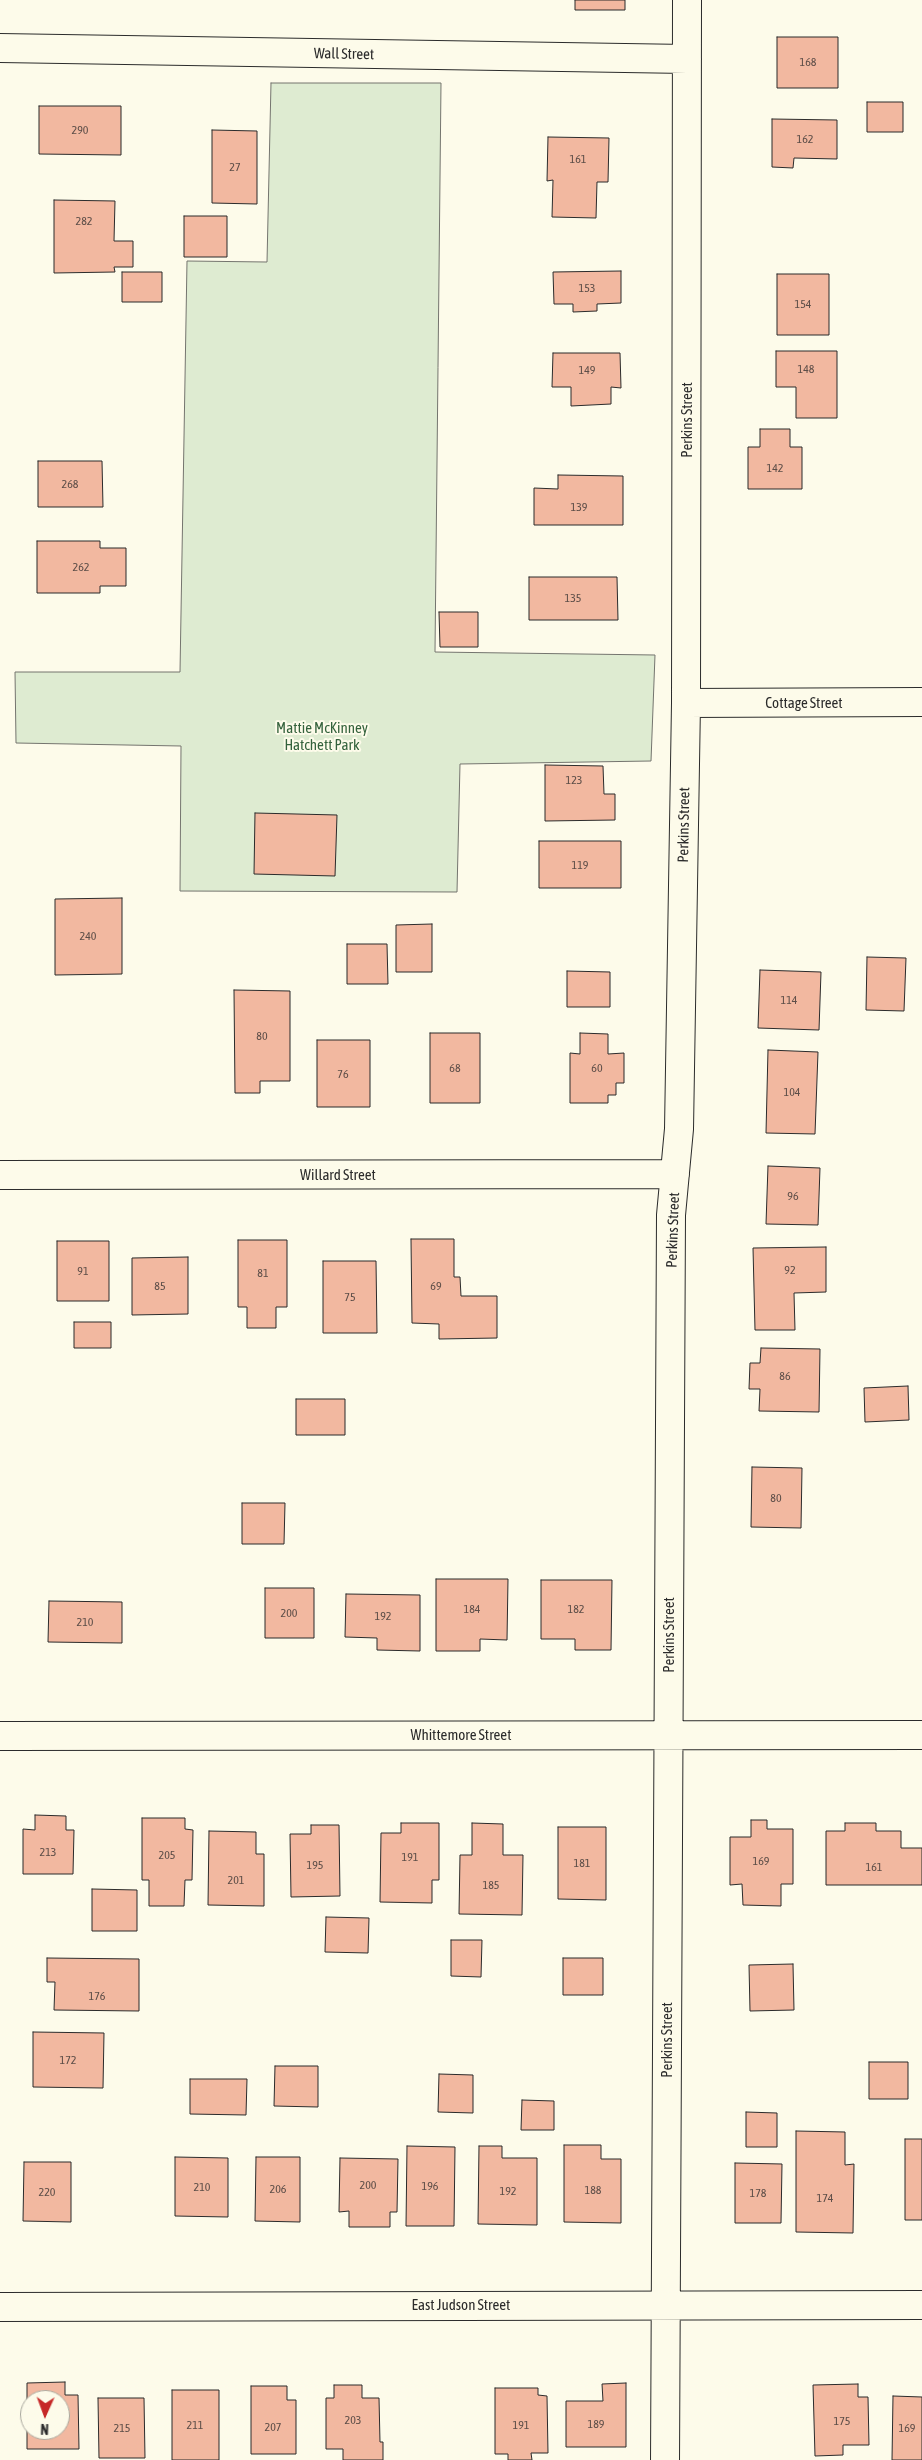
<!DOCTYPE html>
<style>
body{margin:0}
#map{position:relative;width:922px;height:2460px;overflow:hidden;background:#fdfbea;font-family:"Asap Condensed",sans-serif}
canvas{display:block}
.north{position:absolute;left:20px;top:2390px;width:50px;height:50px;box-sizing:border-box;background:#fdfbea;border:1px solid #a9a89e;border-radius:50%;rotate:182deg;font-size:14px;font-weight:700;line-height:20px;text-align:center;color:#2b2b2b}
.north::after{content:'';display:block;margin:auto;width:18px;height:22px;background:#c62828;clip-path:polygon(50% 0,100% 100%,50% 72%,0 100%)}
</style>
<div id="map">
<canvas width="922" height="2460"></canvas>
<div class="north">N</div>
</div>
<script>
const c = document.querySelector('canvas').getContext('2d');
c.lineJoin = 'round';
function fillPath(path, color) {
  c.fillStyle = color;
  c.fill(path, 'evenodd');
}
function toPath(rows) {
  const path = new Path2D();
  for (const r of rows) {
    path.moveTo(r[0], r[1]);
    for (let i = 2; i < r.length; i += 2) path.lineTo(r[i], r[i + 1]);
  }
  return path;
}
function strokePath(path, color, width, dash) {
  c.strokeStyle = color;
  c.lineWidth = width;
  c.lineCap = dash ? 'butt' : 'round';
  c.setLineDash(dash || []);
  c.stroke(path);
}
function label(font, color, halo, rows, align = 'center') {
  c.font = font + ' "Asap Condensed",sans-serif';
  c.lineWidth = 4;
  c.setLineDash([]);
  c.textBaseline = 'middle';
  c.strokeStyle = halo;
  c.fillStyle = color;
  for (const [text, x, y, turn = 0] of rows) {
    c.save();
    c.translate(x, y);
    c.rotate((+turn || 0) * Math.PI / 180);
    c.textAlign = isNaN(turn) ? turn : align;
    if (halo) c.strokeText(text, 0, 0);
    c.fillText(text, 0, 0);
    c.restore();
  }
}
const green = toPath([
 [271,83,441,83,435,652,655,655,651,761,460,764,457,892,180,891,181,746,16,743,15,672,180,672,187,261,267,262,271,83]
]);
const building = toPath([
 [575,0,625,0,625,10,575,10,575,0],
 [777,37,838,37,838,88,777,88,777,37],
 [867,102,903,102,903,132,867,132,867,102],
 [39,106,121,106,121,155,39,154,39,106],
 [772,119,837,120,837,159,794,158,793,168,772,167,772,119],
 [212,130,257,131,257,204,212,203,212,130],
 [548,137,609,138,608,182,597,182,596,218,552,217,553,180,547,181,548,137],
 [54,200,115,201,114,241,133,241,133,267,114,267,115,272,54,273,54,200],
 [184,216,227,216,227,257,184,257,184,216],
 [621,271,621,303,597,304,597,311,573,312,573,304,554,304,553,272,621,271],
 [122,272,162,272,162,302,122,302,122,272],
 [777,274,829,274,829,335,777,335,777,274],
 [776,351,837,351,837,418,796,418,796,387,776,387,776,351],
 [553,353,620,353,621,388,611,387,611,404,571,406,571,387,552,387,553,353],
 [760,429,790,429,790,447,802,447,802,489,748,489,748,447,760,447,760,429],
 [38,461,102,461,103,507,38,507,38,461],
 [558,475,623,476,623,525,534,525,534,488,558,489,558,475],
 [37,541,100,541,100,548,126,548,126,586,100,586,100,593,37,593,37,541],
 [529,577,617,577,618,620,529,620,529,577],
 [439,612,478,612,478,647,440,647,439,612],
 [545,765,603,766,604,794,615,794,615,820,545,821,545,765],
 [255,813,337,815,335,876,254,874,255,813],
 [539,841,621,841,621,888,539,888,539,841],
 [122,898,122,974,55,975,55,899,122,898],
 [432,924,432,972,396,972,396,925,432,924],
 [347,944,387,944,388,984,347,984,347,944],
 [867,957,906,958,904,1011,866,1010,867,957],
 [760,970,821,972,819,1030,758,1028,760,970],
 [567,971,610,972,610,1007,567,1007,567,971],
 [234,990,290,991,290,1081,260,1081,260,1093,235,1093,234,990],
 [430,1033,480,1033,480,1103,430,1103,430,1033],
 [580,1033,608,1034,608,1054,624,1053,624,1083,616,1083,616,1095,608,1095,608,1103,570,1103,570,1053,580,1054,580,1033],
 [317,1040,370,1040,370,1107,317,1107,317,1040],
 [768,1050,818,1052,815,1134,766,1133,768,1050],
 [768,1166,820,1168,818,1225,766,1224,768,1166],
 [411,1239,454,1239,454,1277,460,1277,461,1296,497,1296,497,1338,439,1339,439,1324,412,1323,411,1239],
 [238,1240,287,1240,287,1307,276,1307,276,1328,247,1328,247,1307,238,1307,238,1240],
 [57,1241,109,1241,109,1301,57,1301,57,1241],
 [826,1247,826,1292,794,1293,795,1330,755,1330,753,1248,826,1247],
 [188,1257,188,1314,132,1315,132,1258,188,1257],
 [323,1261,376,1261,377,1333,323,1333,323,1261],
 [74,1322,111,1322,111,1348,74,1348,74,1322],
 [761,1348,820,1349,819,1412,759,1411,760,1389,749,1389,750,1363,760,1363,761,1348],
 [908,1386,909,1420,865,1422,864,1388,908,1386],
 [296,1399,345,1399,345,1435,296,1435,296,1399],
 [752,1467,802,1468,801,1528,751,1527,752,1467],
 [242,1503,285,1503,284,1544,242,1544,242,1503],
 [436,1579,508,1579,507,1640,480,1639,480,1651,436,1651,436,1579],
 [541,1580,612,1580,611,1650,575,1650,575,1639,541,1639,541,1580],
 [265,1588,314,1588,314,1638,265,1638,265,1588],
 [346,1594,420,1595,420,1651,377,1650,377,1638,345,1637,346,1594],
 [49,1601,122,1602,122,1643,48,1642,49,1601],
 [35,1815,66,1816,66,1830,74,1830,73,1874,23,1874,23,1829,35,1830,35,1815],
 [142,1818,185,1818,185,1829,193,1830,192,1880,185,1880,184,1906,149,1906,149,1880,142,1880,142,1818],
 [751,1820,767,1820,767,1829,793,1829,793,1884,781,1884,781,1906,743,1905,742,1884,730,1885,730,1837,751,1837,751,1820],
 [401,1823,439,1823,439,1880,432,1880,432,1903,380,1902,381,1833,401,1833,401,1823],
 [472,1823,503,1824,503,1855,523,1855,522,1915,459,1914,460,1855,472,1855,472,1823],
 [845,1823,876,1823,876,1831,901,1831,901,1848,922,1848,922,1885,826,1885,826,1831,845,1831,845,1823],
 [311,1825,339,1825,340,1896,291,1897,290,1834,311,1834,311,1825],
 [558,1827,606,1827,606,1900,558,1899,558,1827],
 [209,1831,256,1832,256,1854,264,1854,264,1906,208,1905,209,1831],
 [92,1889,137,1890,137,1931,92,1931,92,1889],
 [326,1917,369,1918,368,1953,325,1952,326,1917],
 [451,1940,482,1940,481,1977,451,1976,451,1940],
 [47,1958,139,1959,139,2011,54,2010,55,1982,47,1982,47,1958],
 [563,1958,603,1958,603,1995,563,1995,563,1958],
 [793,1964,794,2010,750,2011,749,1965,793,1964],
 [33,2032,104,2033,103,2088,33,2087,33,2032],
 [869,2062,908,2062,908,2099,869,2099,869,2062],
 [275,2066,318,2066,318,2107,274,2106,275,2066],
 [439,2074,473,2075,473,2113,438,2112,439,2074],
 [190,2079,247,2079,246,2115,190,2114,190,2079],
 [522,2100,554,2101,554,2130,521,2130,522,2100],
 [746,2112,777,2113,777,2147,746,2147,746,2112],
 [796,2131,845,2132,845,2165,854,2164,853,2233,796,2232,796,2131],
 [905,2139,922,2139,922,2220,905,2220,905,2139],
 [564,2145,601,2145,601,2159,621,2159,621,2223,564,2222,564,2145],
 [407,2146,455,2147,454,2226,406,2226,407,2146],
 [479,2146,502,2146,502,2158,537,2158,537,2225,478,2224,479,2146],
 [175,2157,228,2158,228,2217,175,2216,175,2157],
 [256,2157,300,2157,300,2222,255,2221,256,2157],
 [340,2158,398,2159,397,2212,390,2212,390,2227,349,2227,349,2211,339,2212,340,2158],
 [24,2162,71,2162,71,2222,23,2221,24,2162],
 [735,2163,782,2164,781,2223,735,2223,735,2163],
 [65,2382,65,2395,78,2395,79,2449,27,2449,27,2383,65,2382],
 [30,2400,60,2400,60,2430,30,2430,30,2400],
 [626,2383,626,2447,566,2447,566,2401,603,2401,602,2384,626,2383],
 [858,2384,858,2397,868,2397,869,2445,843,2445,843,2455,815,2456,813,2385,858,2384],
 [334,2385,362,2385,362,2398,379,2398,380,2442,383,2442,383,2460,343,2460,343,2449,326,2449,326,2398,334,2398,334,2385],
 [251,2386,287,2386,287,2400,296,2400,296,2454,251,2454,251,2386],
 [495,2388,538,2388,538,2395,547,2396,548,2453,531,2453,532,2460,508,2460,508,2454,495,2454,495,2388],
 [172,2390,219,2390,219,2460,172,2460,172,2390],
 [893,2396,922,2397,922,2460,892,2460,893,2396],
 [98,2398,144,2398,145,2458,99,2458,98,2398]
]);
const minor = toPath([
 [0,48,687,59],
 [686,703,922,702],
 [0,1175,675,1174],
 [0,1736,922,1735],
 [0,2307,922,2305],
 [665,2460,671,1215,679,1129,686,703,687,0]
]);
const numberNames = [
 ["168",808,62],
 ["290",80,130],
 ["162",805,139],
 ["161",578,159],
 ["27",235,167],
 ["282",84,221],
 ["153",587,288],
 ["154",803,304],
 ["148",806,369],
 ["149",587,370],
 ["142",775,468],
 ["268",70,484],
 ["139",579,507],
 ["262",81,567],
 ["135",573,598],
 ["123",574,780],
 ["119",580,865],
 ["240",88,936],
 ["114",789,1000],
 ["80",262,1036],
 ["68",455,1068],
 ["60",597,1068],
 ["76",343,1074],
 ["104",792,1092],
 ["96",793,1196],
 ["92",790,1270],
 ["91",83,1271],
 ["81",263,1273],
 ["85",160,1286],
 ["69",436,1286],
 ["75",350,1297],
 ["86",785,1376],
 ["80",776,1498],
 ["184",472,1609],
 ["182",576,1609],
 ["200",289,1613],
 ["192",383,1616],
 ["210",85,1622],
 ["213",48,1852],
 ["205",167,1855],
 ["191",410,1857],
 ["169",761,1861],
 ["181",582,1863],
 ["195",315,1865],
 ["161",874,1867],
 ["201",236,1880],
 ["185",491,1885],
 ["176",97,1996],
 ["172",68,2060],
 ["200",368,2185],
 ["196",430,2186],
 ["210",202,2187],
 ["206",278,2189],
 ["188",593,2190],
 ["192",508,2191],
 ["220",47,2192],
 ["178",758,2193],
 ["174",825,2198],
 ["203",353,2420],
 ["175",842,2421],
 ["189",596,2424],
 ["211",195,2425],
 ["191",521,2425],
 ["207",273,2427],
 ["215",122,2428],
 ["169",907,2428]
];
const streetNames = [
 ["Wall Street",344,54,1],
 ["Perkins Street",687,420,-90],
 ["Cottage Street",804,703],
 ["Perkins Street",684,825,-89],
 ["Willard Street",338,1175],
 ["Perkins Street",673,1230,-88],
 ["Perkins Street",669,1635,-90],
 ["Whittemore Street",461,1735],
 ["Perkins Street",667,2040,-90],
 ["East Judson Street",461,2305]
];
const parkNames = [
 ["Mattie McKinney",322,728],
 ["Hatchett Park",322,745]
];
fillPath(green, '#deebd1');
strokePath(green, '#74746e', 1);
fillPath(building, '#f2b8a0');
strokePath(building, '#2b2b2b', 1);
strokePath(minor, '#2b2b2b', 30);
strokePath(minor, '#fdfbea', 28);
label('12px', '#5d4e48', null, numberNames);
label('15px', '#2b2b2b', '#fdfbea', streetNames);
label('15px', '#34623c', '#fdfbea', parkNames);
</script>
